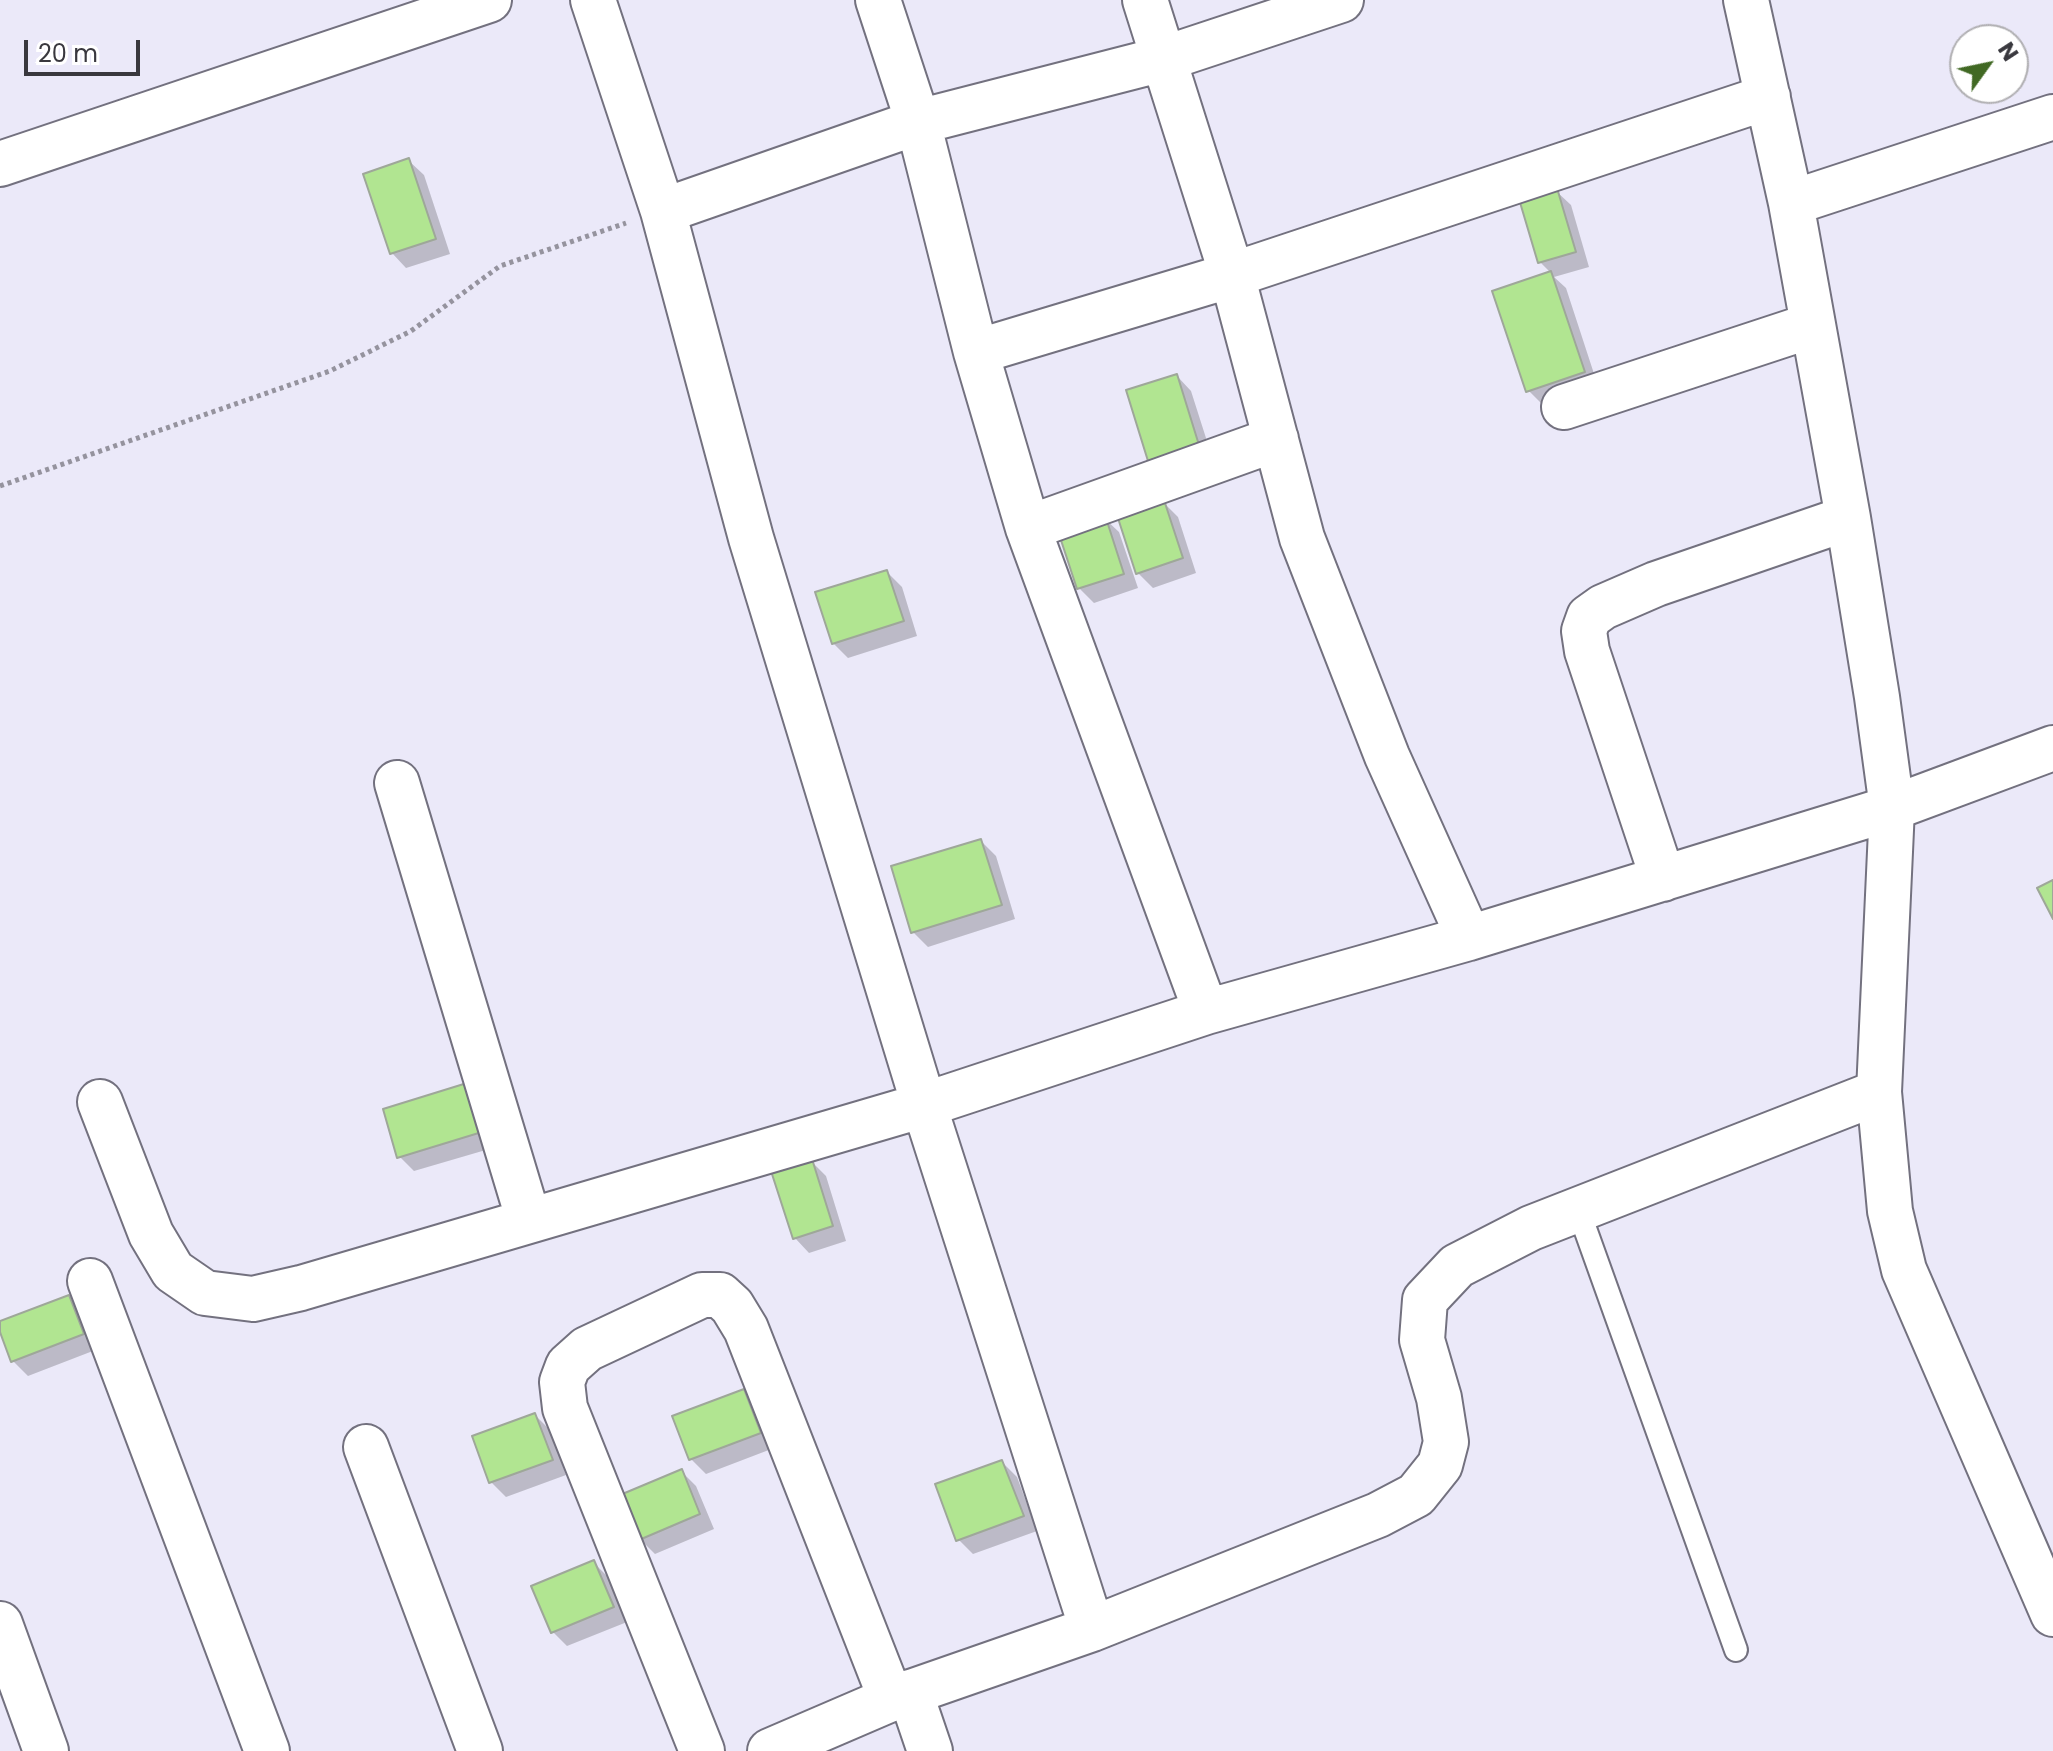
<!DOCTYPE html>
<style>
body{margin:0}
#map{position:relative;width:2053px;height:1751px;overflow:hidden;background:#ebe9f9;font-family:Poppins,sans-serif}
canvas{display:block}
.north{position:absolute;left:1949px;top:24px;width:80px;height:80px;box-sizing:border-box;background:#fff;border:2px solid #b0afb2;border-radius:50%;rotate:57deg;font-size:22px;font-weight:700;line-height:32px;text-align:center;color:#39383e}
.north::after{content:'';display:block;margin:auto;width:28px;height:36px;background:#416924;clip-path:polygon(50% 0,100% 100%,50% 72%,0 100%)}
.scale{position:absolute;left:24px;top:40px;width:116px;height:36px;box-sizing:border-box;border:4px solid #39383e;border-top:0;padding-left:10px;font-size:24px;line-height:28px;white-space:nowrap;color:#39383e;-webkit-text-stroke:6px #fff;paint-order:stroke}
</style>
<div id="map">
<canvas width="2053" height="1751"></canvas>
<div class="north">N</div>
<div class="scale">20 m</div>
</div>
<script>
const c = document.querySelector('canvas').getContext('2d');
c.lineJoin = 'round';
function fillPath(path, color) {
  c.fillStyle = color;
  c.fill(path, 'evenodd');
}
function toPath(rows) {
  const path = new Path2D();
  for (const r of rows) {
    path.moveTo(r[0], r[1]);
    for (let i = 2; i < r.length; i += 2) path.lineTo(r[i], r[i + 1]);
  }
  return path;
}
function strokePath(path, color, width, dash) {
  c.strokeStyle = color;
  c.lineWidth = width;
  c.lineCap = dash ? 'butt' : 'round';
  c.setLineDash(dash || []);
  c.stroke(path);
}
const shadow = toPath([
 [409,161,424,175,450,254,406,268,392,253],
 [1556,191,1571,205,1589,267,1554,277,1566,288,1598,386,1543,405,1528,390,1551,273,1540,262],
 [1177,376,1191,391,1213,460,1165,474,1150,460],
 [1163,502,1178,517,1196,573,1153,588,1138,573],
 [1104,518,1119,532,1138,588,1094,603,1079,588],
 [887,572,902,587,917,636,848,658,833,643],
 [981,841,996,856,1015,919,928,947,913,932],
 [467,1085,496,1147,414,1171,399,1156],
 [811,1161,826,1176,846,1241,809,1253,795,1238],
 [68,1297,83,1312,98,1349,28,1376,13,1361,0,1323],
 [743,1391,758,1406,774,1448,706,1474,691,1459],
 [535,1415,550,1430,566,1475,506,1497,491,1482],
 [1002,1462,1017,1477,1037,1531,973,1554,958,1539],
 [681,1471,696,1486,714,1529,655,1554,640,1539],
 [593,1562,608,1577,627,1622,567,1646,553,1632]
]);
const building = toPath([
 [409,158,436,239,390,254,363,174,409,158],
 [1557,188,1576,252,1538,263,1519,199,1557,188],
 [1551,271,1585,372,1526,392,1492,291,1551,271],
 [1177,374,1199,445,1148,461,1126,390,1177,374],
 [1164,500,1183,558,1136,574,1117,515,1164,500],
 [1105,515,1124,574,1077,589,1058,531,1105,515],
 [887,570,904,621,832,644,815,592,887,570],
 [981,839,1002,905,911,933,891,866,981,839],
 [2053,880,2053,919,2037,888,2053,880],
 [467,1083,482,1132,397,1158,383,1109,467,1083],
 [812,1159,833,1226,793,1239,771,1171,812,1159],
 [69,1295,84,1334,11,1362,0,1332,0,1321,69,1295],
 [744,1389,761,1433,689,1460,672,1416,744,1389],
 [535,1413,553,1460,489,1483,472,1436,535,1413],
 [1002,1460,1024,1516,956,1541,935,1484,1002,1460],
 [682,1469,700,1514,639,1540,620,1495,682,1469],
 [594,1560,614,1607,551,1633,531,1586,594,1560]
]);
const path = toPath([
 [0,486,330,371,411,331,500,266,626,223]
]);
const lane = toPath([
 [1578,1209,1736,1650]
]);
const street = toPath([
 [593,0,663,211,751,538,924,1105,1206,1012,1469,938,1892,808,2053,748],
 [878,0,918,122,1163,59,1341,0],
 [1145,0,1232,275,1768,97],
 [1746,0,1791,203,1848,518,1877,697,1892,808,1879,1092,1890,1211,1904,1270,2053,1614],
 [0,164,489,0],
 [1791,203,2053,117],
 [663,211,918,122,976,352,1028,528,1206,1012],
 [976,352,1232,275,1302,538,1387,756,1469,938],
 [1564,407,1813,325],
 [1028,528,1276,439],
 [397,783,529,1221],
 [1663,879,1587,651,1584,631,1589,617,1603,607,1656,584,1848,518],
 [100,1102,151,1234,173,1271,205,1293,253,1299,301,1288,924,1105,1092,1629],
 [90,1281,267,1751],
 [366,1447,480,1751],
 [0,1624,46,1751],
 [910,1692,930,1751],
 [702,1751,565,1408,562,1382,568,1366,587,1349,702,1295,720,1295,732,1306,746,1329,891,1699],
 [770,1751,891,1699,1092,1629,1378,1515,1416,1495,1440,1465,1446,1442,1439,1398,1422,1340,1425,1300,1457,1266,1531,1228,1879,1092]
]);
fillPath(shadow, '#0003');
fillPath(building, '#b1e591');
strokePath(building, '#9ea799', 2);
strokePath(lane, '#73717f', 26);
strokePath(street, '#73717f', 48);
strokePath(path, '#95939e', 5, [4, 4]);
strokePath(lane, '#fff', 22);
strokePath(street, '#fff', 44);
</script>
